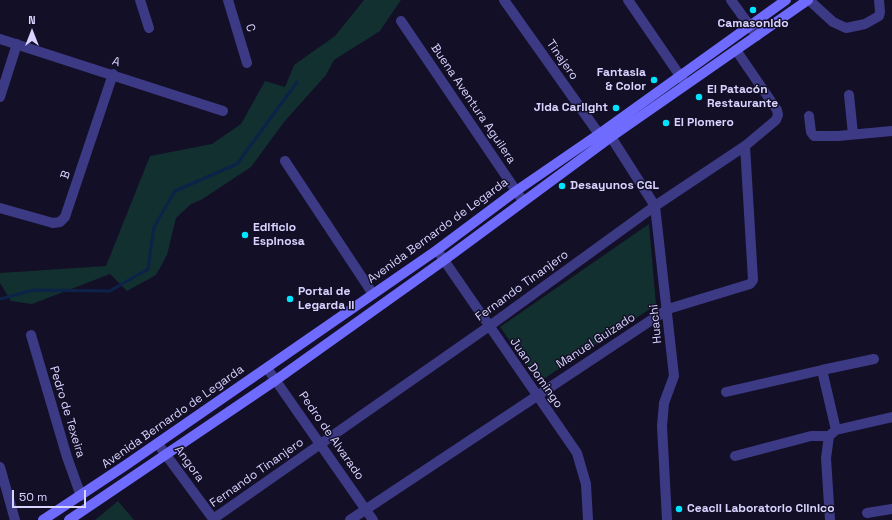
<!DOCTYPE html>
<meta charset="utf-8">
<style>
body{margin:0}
#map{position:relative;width:892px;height:520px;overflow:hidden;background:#130f26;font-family:"Space Grotesk",sans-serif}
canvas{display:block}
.north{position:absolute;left:12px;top:12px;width:40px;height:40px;-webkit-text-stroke:3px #130f26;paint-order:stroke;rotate:0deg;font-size:11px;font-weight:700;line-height:16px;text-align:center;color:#d9d4ff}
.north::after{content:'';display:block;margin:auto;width:14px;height:18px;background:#d9d4ff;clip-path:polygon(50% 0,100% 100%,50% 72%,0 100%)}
.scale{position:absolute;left:12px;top:490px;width:74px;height:18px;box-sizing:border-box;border:2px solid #d9d4ff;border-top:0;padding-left:5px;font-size:12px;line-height:14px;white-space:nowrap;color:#d9d4ff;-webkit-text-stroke:3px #130f26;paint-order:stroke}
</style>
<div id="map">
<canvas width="892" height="520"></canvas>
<div class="north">N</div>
<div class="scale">50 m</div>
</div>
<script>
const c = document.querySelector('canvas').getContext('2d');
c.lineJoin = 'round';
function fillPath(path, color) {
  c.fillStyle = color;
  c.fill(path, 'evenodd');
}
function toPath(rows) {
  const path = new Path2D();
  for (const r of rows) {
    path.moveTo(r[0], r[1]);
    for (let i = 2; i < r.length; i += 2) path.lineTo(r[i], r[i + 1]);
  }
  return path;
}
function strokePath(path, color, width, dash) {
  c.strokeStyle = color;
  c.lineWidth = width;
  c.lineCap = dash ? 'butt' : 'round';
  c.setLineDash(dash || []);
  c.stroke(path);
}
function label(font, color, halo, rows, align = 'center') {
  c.font = font + ' "Space Grotesk",sans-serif';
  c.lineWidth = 3;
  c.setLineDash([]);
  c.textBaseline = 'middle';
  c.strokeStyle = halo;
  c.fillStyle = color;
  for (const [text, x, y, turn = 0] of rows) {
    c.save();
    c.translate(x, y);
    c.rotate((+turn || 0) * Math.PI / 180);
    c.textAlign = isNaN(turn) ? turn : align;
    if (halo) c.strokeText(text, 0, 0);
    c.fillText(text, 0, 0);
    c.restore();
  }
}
const green = toPath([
 [364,0,401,0,380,31,334,60,326,75,284,122,251,167,201,200,191,204,176,218,167,255,156,275,127,291,110,274,32,304,11,301,0,283,0,273,106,266,150,156,212,144,241,124,265,81,285,87,294,65,335,36],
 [649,224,656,305,539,382,500,327],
 [118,501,134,520,95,520]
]);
const stream = toPath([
 [0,299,34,290,110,291,148,269,154,227,175,191,237,164,297,82]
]);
const street = toPath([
 [140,0,149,28],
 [228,0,247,63],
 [504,0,599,134],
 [628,0,685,83],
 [731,0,757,36],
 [809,0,833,22,846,28,865,24,879,16,880,12,879,0],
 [401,21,523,201],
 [0,39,223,111],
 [849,95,853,134],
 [0,97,17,44],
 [809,116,811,132,814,136,838,136,892,131],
 [611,137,655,206,674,376,664,403,662,426,667,520],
 [285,161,373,294],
 [0,208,53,223,60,222,65,217,113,74],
 [437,250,577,453,586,484,588,520],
 [31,335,67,457,81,496],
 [267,368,373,520],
 [822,370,874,359],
 [726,392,822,370,836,430],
 [158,444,214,520],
 [735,456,811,436,829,436],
 [0,467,15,520],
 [867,513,892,509],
 [213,519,488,327,655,206,745,146,776,120,778,115,777,110,736,50],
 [350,520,668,309,750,284,753,280,745,146],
 [830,520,826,458,829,436,836,430,892,417]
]);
const secondary = toPath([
 [43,520,126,465,437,250,516,191,599,134,786,0],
 [69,520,276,380,443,261,611,137,808,0]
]);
const markers = [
 [753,10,4,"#00e5ff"],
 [654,80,4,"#00e5ff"],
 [699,97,4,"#00e5ff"],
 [616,108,4,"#00e5ff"],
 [666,123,4,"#00e5ff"],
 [562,186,4,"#00e5ff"],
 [245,235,4,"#00e5ff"],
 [290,299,4,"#00e5ff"],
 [679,509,4,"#00e5ff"]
];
const poiNames = [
 ["Camasonido",753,24,"center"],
 ["Fantasia",646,73,"right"],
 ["& Color",646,87,"right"],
 ["El Patacón",707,90],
 ["Restaurante",707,104],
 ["Jida Carlight",608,108,"right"],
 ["El Plomero",674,123],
 ["Desayunos CGL",570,186],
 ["Edificio",253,228],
 ["Espinosa",253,242],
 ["Portal de",298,292],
 ["Legarda II",298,306],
 ["Ceacli Laboratorio Clinico",687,509]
];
const streetNames = [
 ["C",250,28,73],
 ["Tinajero",562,60,55],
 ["A",116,62,18],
 ["Buena Aventura Aguilera",473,104,56],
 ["B",66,175,-72],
 ["Avenida Bernardo de Legarda",438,231,-36],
 ["Fernando Tinanjero",522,286,-36],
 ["Huachi",656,324,-96],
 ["Manuel Guizado",596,341,-33],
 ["Juan Domingo",536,373,55],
 ["Pedro de Texeira",67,412,73],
 ["Avenida Bernardo de Legarda",173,417,-35],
 ["Pedro de Alvarado",331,436,55],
 ["Angora",189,464,54],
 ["Fernando Tinanjero",257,473,-35]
];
fillPath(green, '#12302f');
strokePath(stream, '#0c2248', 3);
strokePath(street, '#3d3a85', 10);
strokePath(secondary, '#6f6bff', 10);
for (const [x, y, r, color] of markers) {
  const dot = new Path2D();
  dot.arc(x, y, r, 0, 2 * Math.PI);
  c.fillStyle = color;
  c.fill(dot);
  strokePath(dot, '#130f26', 1.5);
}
label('bold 12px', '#d9d4ff', '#130f26', poiNames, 'left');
label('12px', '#d9d4ff', '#130f26', streetNames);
</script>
